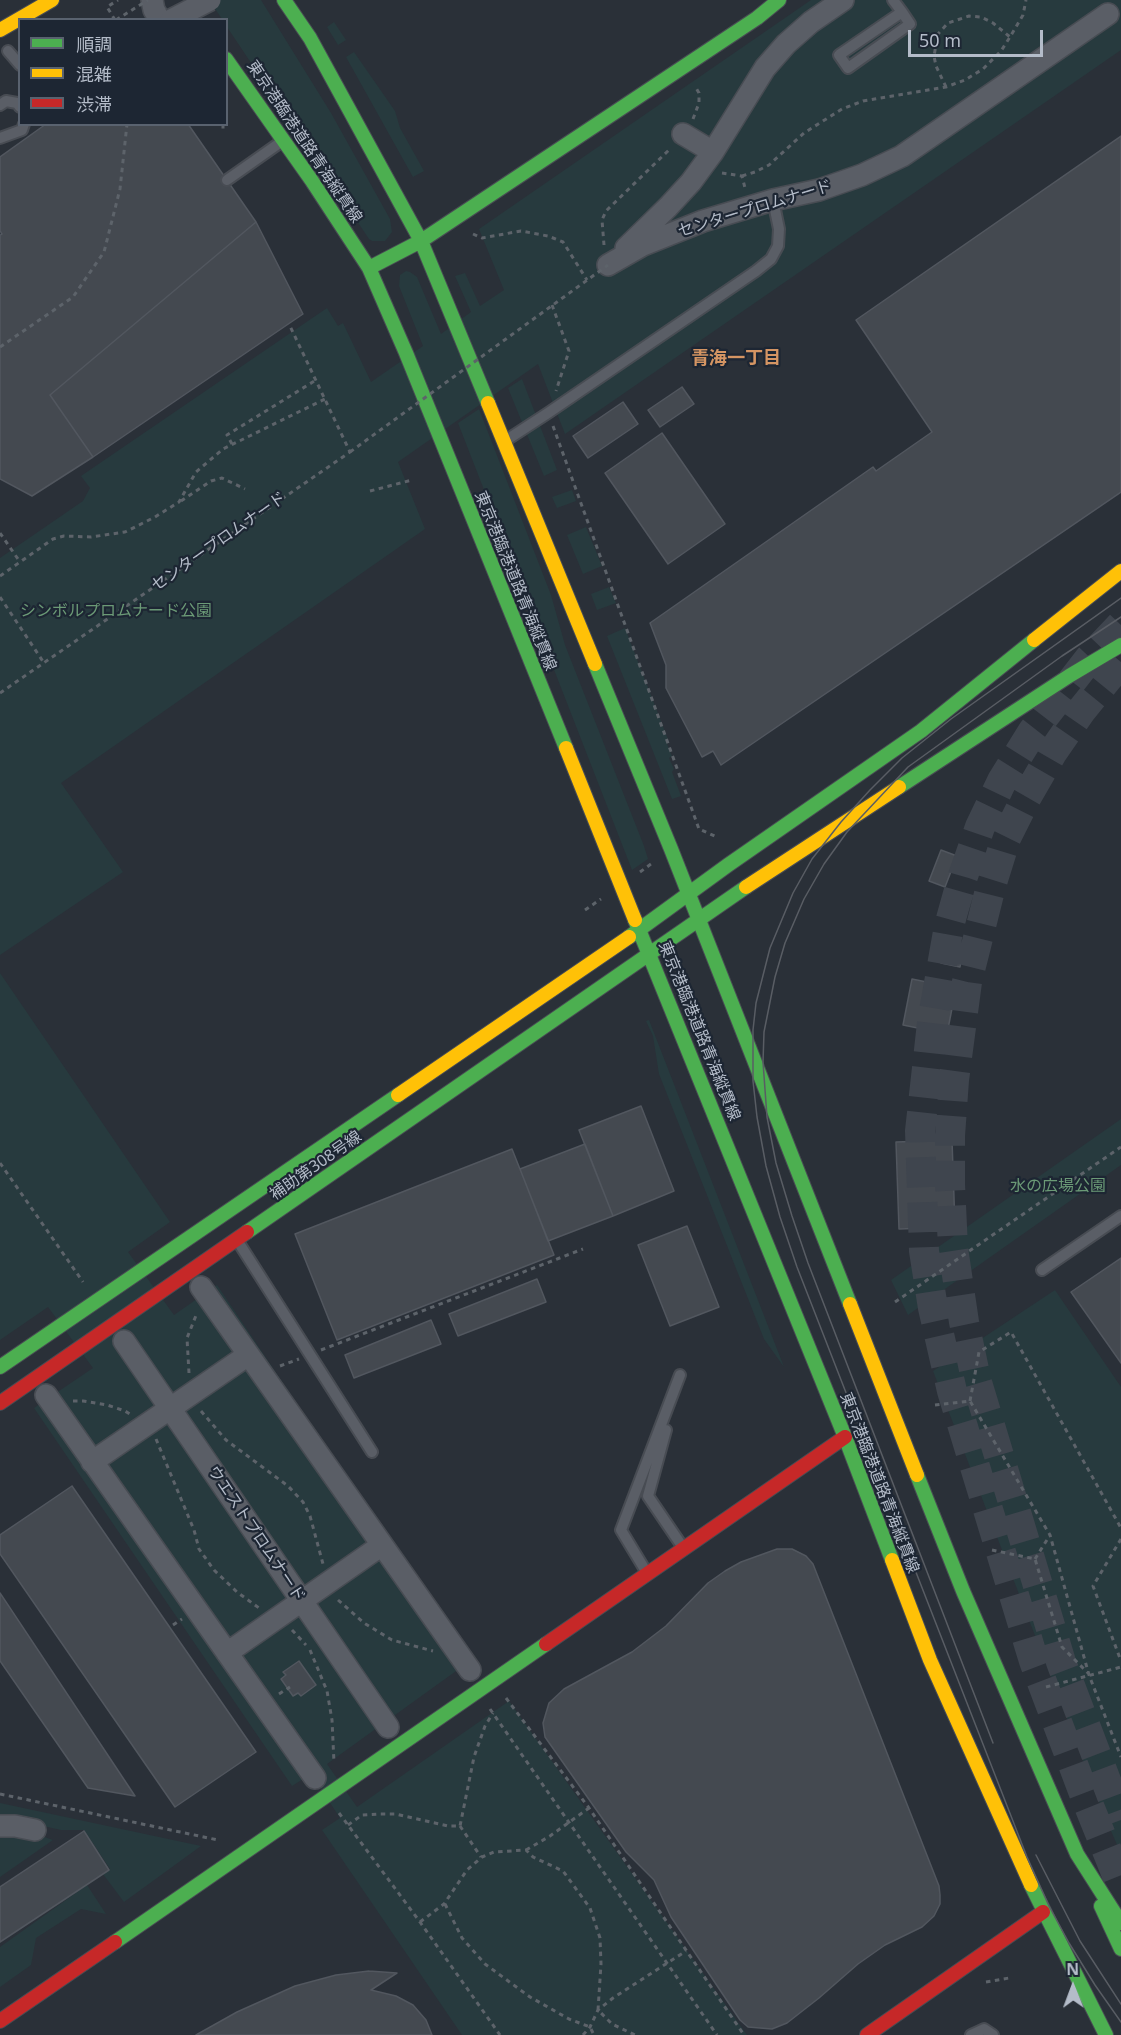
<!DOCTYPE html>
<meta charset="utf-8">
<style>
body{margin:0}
#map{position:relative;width:1121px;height:2035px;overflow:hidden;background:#2a3038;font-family:"Noto Sans","Noto Sans JP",sans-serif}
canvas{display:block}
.legend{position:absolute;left:18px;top:18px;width:210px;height:108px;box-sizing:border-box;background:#1d2633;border:2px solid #59626f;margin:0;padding:8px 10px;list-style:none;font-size:18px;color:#b4bcc9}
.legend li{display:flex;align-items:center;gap:12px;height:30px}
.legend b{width:30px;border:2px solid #59626f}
.north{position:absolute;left:1043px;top:1957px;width:60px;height:60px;-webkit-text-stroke:4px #1d2633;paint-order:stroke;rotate:359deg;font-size:16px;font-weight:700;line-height:24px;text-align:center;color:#b4bcc9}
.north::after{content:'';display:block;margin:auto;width:21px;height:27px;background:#b4bcc9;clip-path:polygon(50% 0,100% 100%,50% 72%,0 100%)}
.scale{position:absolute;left:908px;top:30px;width:135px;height:27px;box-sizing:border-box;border:3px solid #b4bcc9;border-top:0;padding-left:8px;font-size:18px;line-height:21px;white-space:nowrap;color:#b4bcc9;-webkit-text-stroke:4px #1d2633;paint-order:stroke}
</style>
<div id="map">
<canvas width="1121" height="2035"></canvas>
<ul class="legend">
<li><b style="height:8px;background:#4caf50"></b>順調</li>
<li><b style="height:8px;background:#ffc107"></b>混雑</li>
<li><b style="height:8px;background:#c62828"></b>渋滞</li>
</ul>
<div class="north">N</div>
<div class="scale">50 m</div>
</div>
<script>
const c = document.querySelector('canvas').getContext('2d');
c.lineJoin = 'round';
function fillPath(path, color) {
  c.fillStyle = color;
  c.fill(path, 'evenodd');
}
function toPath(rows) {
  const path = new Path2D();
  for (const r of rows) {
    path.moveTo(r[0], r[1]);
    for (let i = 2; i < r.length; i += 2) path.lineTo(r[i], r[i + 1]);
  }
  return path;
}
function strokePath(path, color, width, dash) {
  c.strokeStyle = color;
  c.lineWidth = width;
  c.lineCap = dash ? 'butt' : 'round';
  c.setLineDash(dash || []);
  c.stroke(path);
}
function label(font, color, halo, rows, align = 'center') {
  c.font = font + ' "Noto Sans","Noto Sans JP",sans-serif';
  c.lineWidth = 4.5;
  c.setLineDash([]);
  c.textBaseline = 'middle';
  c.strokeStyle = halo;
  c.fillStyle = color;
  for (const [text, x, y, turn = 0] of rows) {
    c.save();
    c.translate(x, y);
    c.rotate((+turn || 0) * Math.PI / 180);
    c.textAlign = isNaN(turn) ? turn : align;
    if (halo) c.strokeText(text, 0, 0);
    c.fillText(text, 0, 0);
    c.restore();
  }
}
const green = toPath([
 [209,0,261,0,331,113,390,219,392,232,385,241,372,241,369,239,227,27,226,20,222,19],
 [811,0,1121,0,1121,50,565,434,538,364,398,462,425,529,61,783,123,872,0,955,0,558,83,501,90,488,81,476,327,308,338,326,343,323,371,382,423,346,399,286,400,275,406,271,410,272,417,277,441,334,471,312,455,276,465,273,480,306,504,290,479,229],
 [334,22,346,40,338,45,327,27],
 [354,52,395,111,400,128,424,171,413,177,346,57],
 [522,379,557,470,544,476,508,388],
 [479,409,551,595,565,645,644,846,648,859,632,870,458,423],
 [572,490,576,501,557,508,552,497],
 [586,527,602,566,583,574,567,535],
 [609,587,616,603,597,610,591,594],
 [625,628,669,742,667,744,672,756,669,758,674,769,672,772,681,796,672,799,607,636],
 [0,973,170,1222,128,1252,174,1315,217,1285,470,1661,327,1764,357,1807,509,1701,747,2035,462,2035,322,1830,340,1818,311,1774,292,1786,34,1408,93,1368,48,1307,0,1340],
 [649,1020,784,1367,764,1339,659,1074,653,1036,646,1021],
 [1121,1119,1121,1165,908,1315,891,1280],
 [1055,1290,1121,1387,1121,1854,1105,1817,933,1371],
 [0,1803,201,1846,124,1902,103,1874,110,1869,84,1830,61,1830,43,1826,0,1823],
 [0,1829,42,1836,53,1840,0,1877],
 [87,1885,106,1914,81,1909,36,1938,31,1965,0,1987,0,1947]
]);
const building = toPath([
 [46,124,188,124,256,222,50,395,93,457,32,496,0,479,0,235,2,234,0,231,0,157,46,124],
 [1121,136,1121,492,721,765,713,751,702,757,666,688,666,665,650,623,873,467,876,471,932,432,856,320,1121,136],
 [256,222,303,314,93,457,50,395,256,222],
 [682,387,694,404,660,427,648,410,682,387],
 [623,402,638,424,588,458,573,436,623,402],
 [662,433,725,524,668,564,605,473,662,433],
 [941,850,957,856,945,887,929,881,941,850],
 [944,946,963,949,960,967,941,963,944,946],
 [912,979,956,988,947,1034,903,1025,912,979],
 [641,1106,674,1191,613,1216,579,1130,641,1106],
 [952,1140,955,1227,899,1229,896,1142,952,1140],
 [585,1144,613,1216,548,1241,520,1169,585,1144],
 [512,1149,554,1255,337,1340,295,1234,512,1149],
 [687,1226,719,1307,670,1326,638,1245,687,1226],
 [1121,1258,1121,1363,1071,1292,1121,1258],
 [537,1279,546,1302,458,1336,449,1314,537,1279],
 [431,1320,441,1344,354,1378,345,1355,431,1320],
 [72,1486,256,1752,175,1807,0,1554,0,1535,72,1486],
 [777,1549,792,1549,806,1556,813,1564,939,1886,940,1895,940,1904,934,1916,922,1927,885,1945,858,1964,819,1998,787,2023,772,2029,748,2027,740,2020,671,1917,654,1880,626,1852,545,1737,543,1723,549,1703,564,1689,632,1652,666,1626,708,1583,725,1571,741,1562,777,1549],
 [0,1593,135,1796,88,1788,0,1661,0,1593],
 [299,1661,316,1685,301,1696,298,1693,293,1696,281,1679,286,1675,283,1672,299,1661],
 [84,1831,109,1870,0,1942,0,1887,84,1831],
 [369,1971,397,1973,371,1990,396,1996,413,2005,426,2020,432,2035,196,2035,237,2012,295,1986,336,1975,369,1971]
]);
const secondaryTunnel = toPath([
 [1121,625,1089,659,1033,731,1002,781,980,827,963,876,949,926,932,1023,920,1131,924,1251,933,1308,952,1391,1034,1661,1085,1796,1121,1885],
 [1121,662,1081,711,1052,753,1026,798,1006,838,991,886,967,982,954,1080,950,1136,950,1184,953,1248,964,1322,976,1379,1061,1662,1121,1820]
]);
const path = toPath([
 [115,20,107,7,118,0],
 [946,87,936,66,934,56,938,34,948,23,969,16,981,17,993,23,1010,37],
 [693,119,699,103,699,93,695,86],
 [223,124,223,130],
 [722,173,742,176,745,188],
 [742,176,755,172,769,165,804,133,842,109,863,101,946,87,965,80,983,69,1001,51,1010,37,1023,15,1026,0],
 [473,234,482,238,521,231,548,236,563,242,587,280],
 [604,245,602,220,606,211,671,148],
 [552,305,569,351,556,391],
 [0,347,73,297,104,252,120,189,127,124],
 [553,426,699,829,717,837],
 [232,444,227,435,316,380],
 [370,491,412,480],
 [181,501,211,481,222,478,245,489],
 [0,533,20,562],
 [0,576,53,539,64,536,91,537,125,532,155,517,179,502,196,472,223,449,325,399],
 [0,597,44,663],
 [0,693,350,452,289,324],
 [640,872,651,864],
 [585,910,601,899],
 [0,1163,83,1282],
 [895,1302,1121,1147],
 [321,1350,583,1249],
 [280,1366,299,1359],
 [189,1373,187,1338,197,1313],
 [73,1401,83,1401,107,1405,125,1411,130,1414],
 [970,1401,979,1352,1011,1332,1121,1528],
 [935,1405,970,1401,1050,1535,1089,1675,1121,1757],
 [201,1411,226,1440,288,1486,303,1502,310,1516,323,1564],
 [156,1439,194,1530,199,1549,214,1570,237,1592,259,1608],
 [1121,1539,1093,1586,1121,1661],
 [992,1550,1035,1559,1062,1647,1088,1673],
 [1035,1559,1050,1535],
 [338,1600,364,1623,392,1640,433,1651],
 [173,1625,182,1619],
 [292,1630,306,1645],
 [310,1650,327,1691,332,1720,334,1763],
 [1046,1687,1121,1667],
 [279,1694,290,1687],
 [506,1698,589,1808,744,2035],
 [490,1709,717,2035],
 [0,1794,218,1840],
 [339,1813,420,1922,500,2035],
 [348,1825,362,1815,379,1814,395,1814,448,1826,460,1826,474,1757,485,1726,493,1713],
 [460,1826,481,1857],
 [526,1850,550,1836,589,1808],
 [445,1904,462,1938,485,1964,530,1997,569,2019,590,2027,594,2035],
 [420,1922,444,1904,467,1870,482,1857,494,1852,526,1850,533,1857,563,1871,590,1908,600,1938,601,1964,598,2010,612,2024,635,2035],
 [986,1982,1009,1978],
 [583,2035,590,2027,598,2010,613,1998,686,1951]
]);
const lane = toPath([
 [893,0,902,12,910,24,848,68,839,55,902,12],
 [8,51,20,65],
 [0,105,6,101,17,103,20,107],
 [0,138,22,130,24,124],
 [227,180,281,142],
 [505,441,548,413,756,271,771,259,778,246,779,229,773,200],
 [237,1240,372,1452],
 [1042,1270,1121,1216],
 [666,1430,648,1496,682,1546],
 [647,1573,621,1530,680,1375],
 [971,2035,984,2029,993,2035]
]);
const street = toPath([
 [152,0,154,10,159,18],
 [683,134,713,152],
 [626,248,668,207,691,182,713,152,765,68,786,44,811,22,843,0],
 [608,265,643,245,703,221,773,200,819,190,862,175,902,156,1108,14],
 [201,1287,470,1670],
 [124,1341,388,1727],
 [46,1395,315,1778],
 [92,1462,248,1355],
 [227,1653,382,1545],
 [0,1826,15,1826,35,1830]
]);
const fast = toPath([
 [284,0,310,38,421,241,488,403],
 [226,59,312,181,369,268,406,353,566,748],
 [369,268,421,241,757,18,779,0],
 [595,664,671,849,850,1304],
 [899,787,1069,676,1121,645],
 [635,920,845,1437,892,1560],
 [629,937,728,865,921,731,1034,640],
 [247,1232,746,887],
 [0,1367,398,1095],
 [917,1475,963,1591,1077,1854,1121,1923],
 [1031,1885,1106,2035],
 [1101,1906,1121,1949],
 [115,1942,546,1644]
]);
const slow = toPath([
 [0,30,52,0],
 [488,403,595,664],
 [1034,640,1121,571],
 [566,748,635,920],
 [746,887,899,787],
 [398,1095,629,937],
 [850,1304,917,1475],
 [892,1560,930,1660,1031,1885]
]);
const jam = toPath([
 [0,1403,247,1232],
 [546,1644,845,1437],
 [0,2021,115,1942],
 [867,2035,1043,1912]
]);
const tram = toPath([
 [1121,598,951,719,902,758,870,790,841,822,812,859,793,893,770,948,756,1003,753,1030,753,1081,757,1117,766,1166,780,1217,797,1267,1027,1857,1049,1906,1069,1943,1095,1985,1121,2022],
 [993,1743,808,1263,792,1216,776,1163,767,1117,763,1062,764,1032,775,977,785,943,804,899,824,864,847,832,908,767,1062,656,1121,617],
 [1036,1855,1080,1941,1121,2004]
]);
const pathBridge = toPath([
 [116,20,148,0],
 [350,452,608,265]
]);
const streetBridge = toPath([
 [171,20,210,0]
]);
const streetNames = [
 ["東京港臨港道路青海縦貫線",304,142,56],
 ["センタープロムナード",755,209,-17],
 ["センタープロムナード",219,542,-35],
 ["東京港臨港道路青海縦貫線",515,581,68],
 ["東京港臨港道路青海縦貫線",699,1031,68],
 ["補助第308号線",316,1166,-35],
 ["東京港臨港道路青海縦貫線",879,1483,69],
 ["ウエストプロムナード",256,1534,56]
];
const parkNames = [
 ["シンボルプロムナード公園",116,611],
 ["水の広場公園",1058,1186]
];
const neighbourhoodNames = [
 ["青海一丁目",736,359]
];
fillPath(green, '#273a3e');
fillPath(building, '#444950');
strokePath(building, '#52575f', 1.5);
strokePath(secondaryTunnel, '#3f454e', 30, [30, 15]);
strokePath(lane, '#484c53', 14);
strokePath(street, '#484c53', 24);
strokePath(fast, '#484c53', 16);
strokePath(slow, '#484c53', 16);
strokePath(jam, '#484c53', 16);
strokePath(path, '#5d636a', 3, [4.5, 4.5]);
strokePath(lane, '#5a5e66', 10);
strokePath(street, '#5a5e66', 21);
strokePath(fast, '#4caf50', 14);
strokePath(slow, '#ffc107', 14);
strokePath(jam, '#c62828', 14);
strokePath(tram, '#595d64', 1.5);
strokePath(streetBridge, '#484c53', 24, []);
strokePath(pathBridge, '#5d636a', 3, [4.5, 4.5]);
strokePath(streetBridge, '#5a5e66', 21);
label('16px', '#b4bcc9', '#1d2633', streetNames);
label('16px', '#6b9a76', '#1d2633', parkNames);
label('bold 18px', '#d59563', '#1d2633', neighbourhoodNames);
</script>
